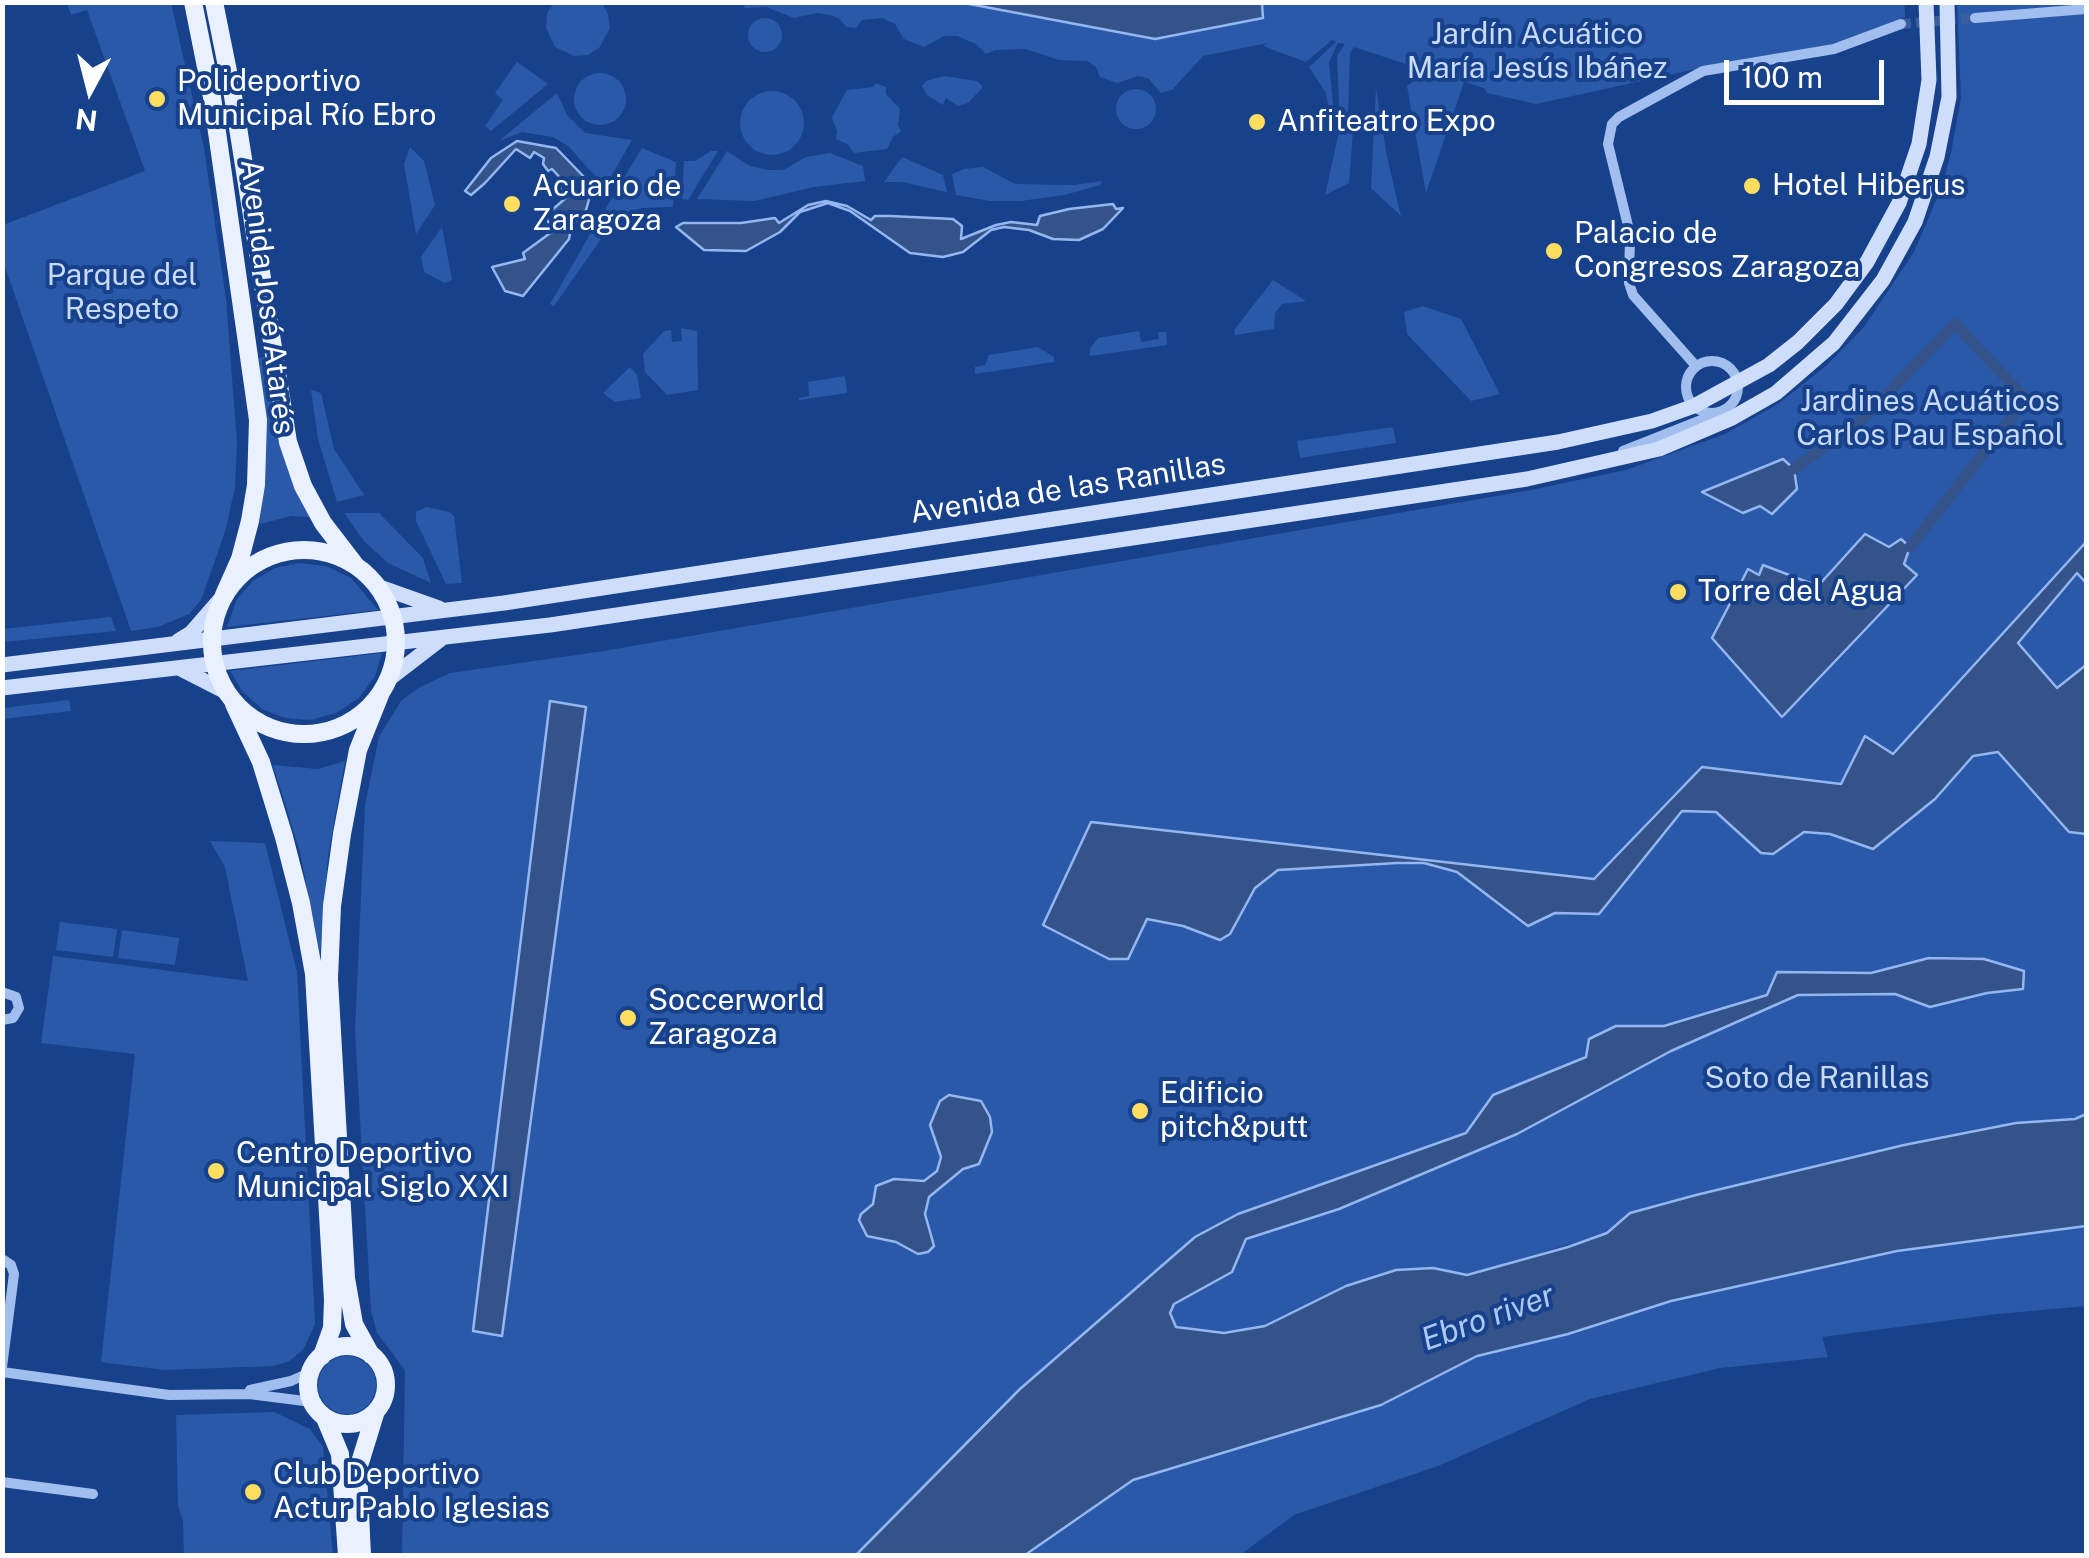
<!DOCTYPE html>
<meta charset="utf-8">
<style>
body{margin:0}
#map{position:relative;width:2089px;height:1558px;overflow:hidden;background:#17418b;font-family:"Public Sans",sans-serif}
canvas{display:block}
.frame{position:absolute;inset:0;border:5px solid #fff;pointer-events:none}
.north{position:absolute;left:40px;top:40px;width:100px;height:100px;-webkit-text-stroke:8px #17418b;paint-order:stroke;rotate:187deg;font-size:28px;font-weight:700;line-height:40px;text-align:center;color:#fff}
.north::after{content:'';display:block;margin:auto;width:35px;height:45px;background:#fff;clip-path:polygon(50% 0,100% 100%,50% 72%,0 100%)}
.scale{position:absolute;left:1724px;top:60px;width:160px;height:45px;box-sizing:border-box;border:5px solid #fff;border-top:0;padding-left:12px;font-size:30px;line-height:35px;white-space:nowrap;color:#fff;-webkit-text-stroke:8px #17418b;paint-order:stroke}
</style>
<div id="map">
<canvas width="2089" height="1558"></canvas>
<div class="frame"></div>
<div class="north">N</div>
<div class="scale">100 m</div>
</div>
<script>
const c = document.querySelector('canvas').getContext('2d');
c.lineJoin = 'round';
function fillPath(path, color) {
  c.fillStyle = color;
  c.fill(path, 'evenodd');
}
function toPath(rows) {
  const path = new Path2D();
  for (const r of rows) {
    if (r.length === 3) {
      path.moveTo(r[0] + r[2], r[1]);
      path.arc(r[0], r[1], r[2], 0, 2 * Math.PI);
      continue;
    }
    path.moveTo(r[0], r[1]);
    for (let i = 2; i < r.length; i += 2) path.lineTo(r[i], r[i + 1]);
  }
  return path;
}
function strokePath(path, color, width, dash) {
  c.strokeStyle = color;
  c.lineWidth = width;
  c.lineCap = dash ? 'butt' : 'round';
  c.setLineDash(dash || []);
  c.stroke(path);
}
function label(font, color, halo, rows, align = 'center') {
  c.font = font + ' "Public Sans",sans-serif';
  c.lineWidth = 8;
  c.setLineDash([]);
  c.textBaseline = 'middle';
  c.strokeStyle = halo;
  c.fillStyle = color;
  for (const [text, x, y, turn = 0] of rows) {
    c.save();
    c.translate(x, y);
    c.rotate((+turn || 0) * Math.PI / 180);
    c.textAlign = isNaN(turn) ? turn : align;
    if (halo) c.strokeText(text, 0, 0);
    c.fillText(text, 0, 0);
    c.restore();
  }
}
const green = toPath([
 [1262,2,1904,2,1905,13,1905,17,1835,44,1728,62,1536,104,1487,93,1484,88,1464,82,1426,193,1407,86,1428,71,1413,66,1409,70,1406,64,1354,47,1350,53,1348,119,1353,131,1349,183,1325,195,1340,127,1337,56,1345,44,1338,43,1329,62,1334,114,1332,127,1326,93,1309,67,1336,42,1332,40,1306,62,1263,46,1268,43,1203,56,1172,90,1161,93,1148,78,1138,76,1117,83,1100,77,1096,67,1087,61,1059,60,1026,49,995,50,986,54,976,44,957,36,944,36,924,47,904,39,895,24,882,18,862,20,856,28,846,27,840,19,830,15,817,13,794,18,766,7,745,8,743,3,964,3,1155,39,1263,17],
 [67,3,171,3,204,148,226,299,237,443,235,487,225,532,201,600,189,614,158,627,131,631,3,261,3,225,145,171,87,10,71,15],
 [554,3,602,3,608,14,610,28,600,47,588,55,574,56,555,47,546,28,547,13],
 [1957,3,2086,3,2086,1114,2075,1119,2016,1123,1630,1213,1607,1233,1467,1275,1433,1268,1346,1286,1265,1326,1224,1333,1176,1328,1170,1313,1174,1304,1232,1272,1246,1239,1339,1209,1671,1051,1798,995,1895,994,1930,1006,1987,993,2023,989,1984,959,1929,958,1871,973,1778,972,1767,995,1664,1026,1616,1026,1587,1056,1493,1095,1466,1133,1195,1237,1020,1389,856,1555,402,1555,405,1370,377,1333,371,1311,355,1031,365,805,379,737,401,701,418,688,450,673,604,651,1531,490,1626,470,1725,434,1778,404,1826,366,1864,327,1914,252,1941,189,1951,153,1961,98],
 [765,35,17],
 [517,62,548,84,491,131,485,126,503,100,495,93],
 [600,99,26],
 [945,76,977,81,983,87,968,103,958,106,946,98,943,105,927,95,922,86,926,81],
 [876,83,886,87,886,94,900,109,898,125,901,131,893,137,887,149,854,153,847,144,836,139,837,131,832,117,847,90,873,87],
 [1376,88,1387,157,1401,216,1371,188],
 [1136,109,20],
 [772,123,32],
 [557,93,567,115,585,133,632,140,605,187,569,147,553,137,522,132,499,141],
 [410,147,424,161,435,205,416,234,404,164],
 [642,148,676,162,673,207,642,208,606,220,603,213],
 [711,151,718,151,688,200,682,199,684,161,695,161],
 [727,151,750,166,768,170,783,170,806,157,830,153,863,166,865,181,814,187,754,201,697,199],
 [902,157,943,175,947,192,902,182,884,182],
 [983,167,1015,184,1074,185,1101,181,1101,185,1064,195,1021,201,990,201,956,195,952,174,964,169],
 [442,227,452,280,445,283,424,272,421,257],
 [593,229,603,236,554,306,550,304],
 [1273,280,1306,301,1282,304,1275,313,1274,329,1235,335,1234,330],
 [1423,306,1461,319,1500,394,1471,401,1407,334,1404,312],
 [681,328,697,331,698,390,667,395,645,372,643,354,664,331,671,330,672,342,682,341],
 [1139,331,1141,342,1159,339,1158,332,1166,332,1167,345,1090,356,1090,349,1098,338],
 [1038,347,1054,357,1054,362,975,374,975,367,985,365,989,355],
 [266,357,277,430,285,460,310,517,291,516,260,524,266,428,259,358],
 [630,367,637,375,641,398,615,402,603,393],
 [845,376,847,393,799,400,799,398,809,396,808,382],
 [311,390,321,393,334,449,364,495,337,502,318,439],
 [1393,427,1396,443,1300,458,1297,441],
 [426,507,449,512,454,516,462,583,446,584,416,521,416,512],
 [344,513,379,513,423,558,431,583,388,563,364,541],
 [299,563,326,566,351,578,378,610,227,627,237,599,253,581,275,568],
 [111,617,116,631,3,642,3,629],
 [382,653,375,676,359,698,336,713,310,720,285,718,262,709,243,692,230,671],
 [69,700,71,711,3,719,3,708],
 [345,761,328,856,320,955,300,852,273,765,318,769],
 [210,841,265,843,297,972,315,1324,303,1350,289,1361,274,1366,164,1370,101,1362,135,1054,41,1043,53,956,248,981,225,867],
 [60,922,117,929,113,957,56,950],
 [122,930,179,938,175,965,118,958],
 [2086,1226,2086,1306,1997,1314,1822,1337,1828,1357,1720,1368,1590,1399,1438,1466,1294,1515,1240,1555,1025,1556,1133,1480,1381,1405,1477,1356,1568,1334,1671,1301,1898,1251],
 [347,1385,29],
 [274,1412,310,1429,323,1447,333,1555,184,1555,183,1521,178,1506,176,1415]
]);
const water = toPath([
 [964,3,1262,3,1263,18,1155,39,964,3],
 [517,141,556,148,587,180,592,189,586,210,571,228,569,239,523,296,505,291,492,267,525,259,523,253,553,231,545,216,567,197,559,187,564,182,552,169,548,171,543,164,544,158,534,152,530,158,516,149,485,183,471,195,465,191,491,158,517,141],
 [826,201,847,206,871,220,875,216,890,216,953,219,962,226,961,239,996,225,1011,222,1037,225,1040,216,1069,209,1113,204,1116,209,1123,208,1103,229,1079,240,1053,239,1029,230,1004,227,991,230,963,252,943,257,910,253,850,211,828,203,800,212,780,232,746,251,704,250,676,227,683,223,741,223,775,218,779,223,808,205,826,201],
 [1783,459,1794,469,1797,489,1772,514,1760,506,1743,513,1702,492,1783,459],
 [1865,534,1889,547,1901,539,1910,547,1904,564,1917,575,1782,717,1712,638,1748,569,1759,575,1763,565,1818,586,1865,534],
 [2086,542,2086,583,2077,573,2018,643,2057,688,2086,665,2086,834,2069,832,1998,752,1973,756,1935,799,1873,849,1830,834,1804,832,1773,854,1761,853,1716,812,1682,811,1599,914,1555,913,1528,926,1457,872,1424,863,1397,863,1278,870,1255,888,1230,934,1220,940,1183,926,1147,919,1128,959,1109,959,1043,925,1091,822,1594,879,1702,767,1841,784,1865,736,1893,754,2086,542],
 [550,701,586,707,502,1336,473,1331,550,701],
 [1929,958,1984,959,2024,971,2023,989,1987,993,1930,1007,1895,994,1798,995,1671,1051,1517,1134,1339,1209,1246,1239,1232,1272,1174,1304,1170,1313,1176,1327,1224,1333,1265,1326,1346,1286,1396,1270,1433,1268,1467,1275,1568,1247,1607,1233,1630,1213,1696,1195,1904,1145,2016,1123,2075,1119,2086,1114,2086,1226,1897,1251,1671,1301,1568,1334,1477,1356,1381,1405,1133,1480,1025,1555,856,1555,1020,1389,1195,1237,1238,1214,1466,1133,1493,1095,1586,1057,1589,1039,1616,1026,1664,1026,1767,995,1777,972,1871,973,1929,958],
 [949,1095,981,1101,990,1117,992,1132,979,1164,963,1169,929,1197,925,1214,934,1246,928,1252,918,1254,896,1242,867,1236,859,1220,861,1214,873,1204,876,1186,894,1179,924,1181,937,1171,941,1157,930,1125,940,1101,949,1095]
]);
const canal = toPath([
 [1794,469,1861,421,1955,324,2026,399,1910,547]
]);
const minorTunnel = toPath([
 [1901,24,1975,18]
]);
const minor = toPath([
 [1975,18,2086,9],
 [1712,387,26],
 [1696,366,1633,295,1629,283,1630,234,1608,144,1612,124,1619,117,1703,71,1834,49,1901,24],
 [1623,451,1714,415],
 [2,992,16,997,19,1008,13,1018,2,1020],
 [2,1259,11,1265,14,1274,2,1367],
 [2,1372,169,1395,249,1394,312,1402],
 [250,1390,291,1381,311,1372],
 [2,1482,93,1494]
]);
const secondary = toPath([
 [377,586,439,608],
 [178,641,191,633,224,595],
 [2,665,504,603,1558,442,1652,421,1694,406,1769,365,1798,342,1836,304,1867,262,1899,203,1919,144,1929,80,1926,2],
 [181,669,226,692],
 [389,679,441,639],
 [2,688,550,625,1527,479,1659,449,1732,418,1776,393,1834,343,1883,280,1915,222,1937,157,1949,97,1947,2]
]);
const primary = toPath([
 [193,2,212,97,258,420,256,485,250,521,240,559,224,595],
 [214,2,233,96,288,442,303,486,323,523,356,566],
 [304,642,92],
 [234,704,261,762,284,837,301,903,314,974,333,1300,332,1328,322,1356],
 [347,1385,39],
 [371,1355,354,1324,346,1278,329,979,332,906,342,834,358,750,380,695],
 [325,1418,340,1454,347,1556],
 [362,1556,358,1469,375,1414]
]);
const markers = [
 [157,99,10,"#ffde5f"],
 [1257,122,10,"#ffde5f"],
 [1752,186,10,"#ffde5f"],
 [512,204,10,"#ffde5f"],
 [1554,251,10,"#ffde5f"],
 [1678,592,10,"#ffde5f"],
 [628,1018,10,"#ffde5f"],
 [1140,1111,10,"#ffde5f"],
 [216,1171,10,"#ffde5f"],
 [253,1492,10,"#ffde5f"]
];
const parkNames = [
 ["Jardín Acuático",1537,35],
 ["María Jesús Ibáñez",1537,69],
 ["Parque del",122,276],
 ["Respeto",122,310],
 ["Jardines Acuáticos",1930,402],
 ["Carlos Pau Español",1930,436],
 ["Soto de Ranillas",1817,1079]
];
const poiNames = [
 ["Polideportivo",177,82],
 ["Municipal Río Ebro",177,116],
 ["Anfiteatro Expo",1277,122],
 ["Hotel Hiberus",1772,186],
 ["Acuario de",532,187],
 ["Zaragoza",532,221],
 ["Palacio de",1574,234],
 ["Congresos Zaragoza",1574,268],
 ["Torre del Agua",1698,592],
 ["Soccerworld",648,1001],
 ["Zaragoza",648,1035],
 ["Edificio",1160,1094],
 ["pitch&putt",1160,1128],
 ["Centro Deportivo",236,1154],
 ["Municipal Siglo XXI",236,1188],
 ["Club Deportivo",273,1475],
 ["Actur Pablo Iglesias",273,1509]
];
const streetNames = [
 ["Avenida José Atarés",267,297,83],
 ["Avenida de las Ranillas",1068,489,-9]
];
const waterNames = [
 ["Ebro river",1488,1318,-20]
];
fillPath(green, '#2a59aa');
fillPath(water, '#35538b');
strokePath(water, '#94b7f1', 2.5);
strokePath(canal, '#35538b', 11);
strokePath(minorTunnel, '#3a5e9c', 10, [10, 5]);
strokePath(minor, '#a1beee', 10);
strokePath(secondary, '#cedefa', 15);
strokePath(primary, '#e9f0ff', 18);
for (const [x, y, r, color] of markers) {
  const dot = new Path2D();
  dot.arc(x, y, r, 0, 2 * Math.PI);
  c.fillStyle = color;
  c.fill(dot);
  strokePath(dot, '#17418b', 4);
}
label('30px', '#c7dafa', '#17418b', parkNames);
label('30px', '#fff', '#17418b', poiNames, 'left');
label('30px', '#fff', '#17418b', streetNames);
label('italic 32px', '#adc8f6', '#17418b', waterNames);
</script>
